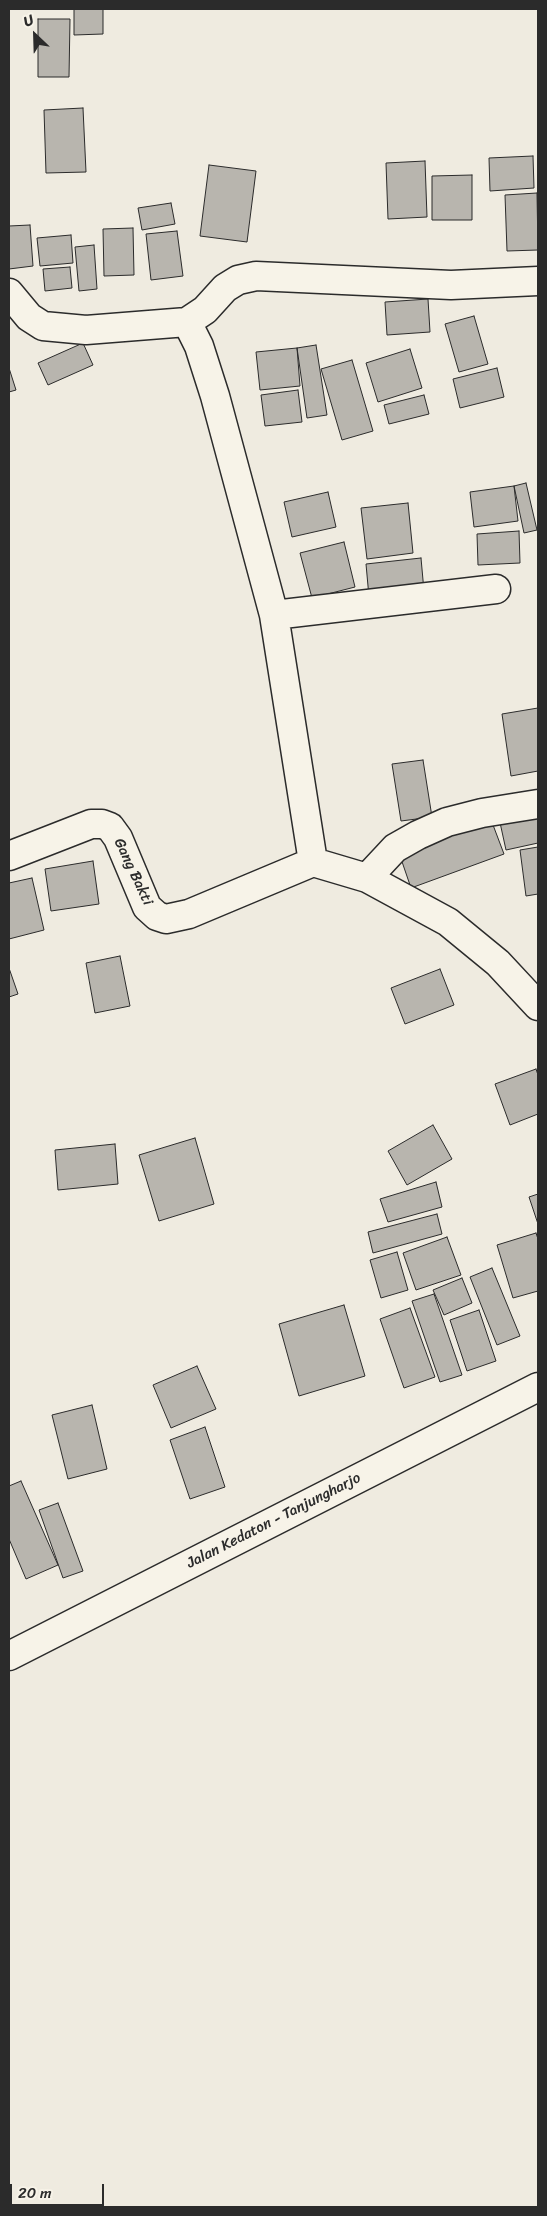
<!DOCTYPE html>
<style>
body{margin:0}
#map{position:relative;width:547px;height:2216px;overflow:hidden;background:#efebe0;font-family:Sriracha,sans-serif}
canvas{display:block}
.frame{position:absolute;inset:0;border:10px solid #2b2b2b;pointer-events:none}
.north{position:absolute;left:10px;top:10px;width:50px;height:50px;-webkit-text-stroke:4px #f7f3e8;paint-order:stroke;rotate:336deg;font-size:14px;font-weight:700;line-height:20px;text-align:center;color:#2b2b2b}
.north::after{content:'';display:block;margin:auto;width:18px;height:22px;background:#2b2b2b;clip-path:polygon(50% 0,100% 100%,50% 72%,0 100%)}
.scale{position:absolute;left:10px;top:2184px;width:94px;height:22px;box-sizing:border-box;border:2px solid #2b2b2b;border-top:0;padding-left:6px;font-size:15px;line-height:18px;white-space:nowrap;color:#2b2b2b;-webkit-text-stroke:4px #f7f3e8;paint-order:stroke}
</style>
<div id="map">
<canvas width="547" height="2216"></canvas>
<div class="frame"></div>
<div class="north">U</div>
<div class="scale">20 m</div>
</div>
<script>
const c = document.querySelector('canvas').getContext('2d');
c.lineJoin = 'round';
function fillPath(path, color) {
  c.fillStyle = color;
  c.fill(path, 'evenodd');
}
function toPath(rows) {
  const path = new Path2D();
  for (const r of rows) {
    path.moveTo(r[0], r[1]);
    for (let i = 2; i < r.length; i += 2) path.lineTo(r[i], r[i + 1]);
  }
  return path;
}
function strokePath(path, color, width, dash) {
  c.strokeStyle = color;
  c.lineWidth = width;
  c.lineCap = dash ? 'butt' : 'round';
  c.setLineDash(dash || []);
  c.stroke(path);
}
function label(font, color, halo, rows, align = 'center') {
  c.font = font + ' Sriracha,sans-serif';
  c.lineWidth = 4;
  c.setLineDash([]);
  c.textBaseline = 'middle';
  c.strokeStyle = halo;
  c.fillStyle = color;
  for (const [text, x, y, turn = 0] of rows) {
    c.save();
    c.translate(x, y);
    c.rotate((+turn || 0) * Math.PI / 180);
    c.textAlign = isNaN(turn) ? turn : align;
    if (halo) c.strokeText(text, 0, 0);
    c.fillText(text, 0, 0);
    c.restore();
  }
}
const building = toPath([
 [74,9,103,9,103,34,74,35,74,9],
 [38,19,70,19,69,77,38,77,38,19],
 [83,108,86,172,46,173,44,110,83,108],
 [533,156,534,188,490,191,489,158,533,156],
 [425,161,427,217,388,219,386,163,425,161],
 [209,165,256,171,247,242,200,236,209,165],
 [472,175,472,220,432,220,432,176,472,175],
 [537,193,538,250,507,251,505,195,537,193],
 [171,203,175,224,142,230,138,208,171,203],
 [30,225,33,266,9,269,9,226,30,225],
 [133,228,134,275,104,276,103,229,133,228],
 [177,231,183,276,151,280,146,234,177,231],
 [71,235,73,263,40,266,37,238,71,235],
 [94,245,97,289,79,291,75,247,94,245],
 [70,267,72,288,45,291,43,269,70,267],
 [428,299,430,332,387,335,385,302,428,299],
 [474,316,488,364,459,372,445,324,474,316],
 [83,343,93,365,48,385,38,363,83,343],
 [316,345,327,415,307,418,297,348,316,345],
 [297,348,300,386,260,390,256,352,297,348],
 [410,349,422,388,378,402,366,363,410,349],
 [352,360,373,431,342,440,321,369,352,360],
 [9,368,16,390,9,392,9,368],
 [497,368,504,397,460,408,453,379,497,368],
 [298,390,302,422,265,426,261,395,298,390],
 [424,395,429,414,389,424,384,405,424,395],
 [526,483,537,530,524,533,514,486,526,483],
 [514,486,518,521,474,527,470,492,514,486],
 [328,492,336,527,292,537,284,502,328,492],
 [408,503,413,553,367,559,361,508,408,503],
 [519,531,520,563,478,565,477,534,519,531],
 [344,542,355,587,312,598,300,553,344,542],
 [421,558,424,591,369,597,366,564,421,558],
 [538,708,538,771,511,776,502,714,538,708],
 [423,760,432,817,401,821,392,764,423,760],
 [538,809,538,843,506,850,499,818,538,809],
 [490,817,504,854,411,888,398,850,490,817],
 [538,847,538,894,526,896,520,850,538,847],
 [93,861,99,904,51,911,45,869,93,861],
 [32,878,44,930,9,939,9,883,32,878],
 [120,956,130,1006,95,1013,86,963,120,956],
 [9,968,18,994,9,997,9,968],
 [440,969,454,1005,405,1024,391,988,440,969],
 [536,1069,538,1075,538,1114,510,1125,495,1084,536,1069],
 [433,1125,452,1159,407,1185,388,1151,433,1125],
 [195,1138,214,1204,159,1221,139,1155,195,1138],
 [115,1144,118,1184,58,1190,55,1150,115,1144],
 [436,1182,442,1207,388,1222,380,1199,436,1182],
 [538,1194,538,1224,529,1197,538,1194],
 [437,1214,442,1234,373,1253,368,1232,437,1214],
 [536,1233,538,1239,538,1291,513,1298,497,1245,536,1233],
 [447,1237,461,1275,416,1290,403,1253,447,1237],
 [397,1252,408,1290,381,1298,370,1260,397,1252],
 [492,1268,520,1336,497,1345,470,1277,492,1268],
 [462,1278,472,1303,444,1315,433,1290,462,1278],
 [434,1294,462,1375,440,1382,412,1301,434,1294],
 [344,1305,365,1376,299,1396,279,1324,344,1305],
 [410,1308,435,1377,404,1388,380,1319,410,1308],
 [479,1310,496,1361,467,1371,450,1320,479,1310],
 [197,1366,216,1409,171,1428,153,1385,197,1366],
 [92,1405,107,1469,68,1479,52,1415,92,1405],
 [205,1427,225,1487,190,1499,170,1440,205,1427],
 [21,1481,58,1565,26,1579,9,1539,9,1486,21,1481],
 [58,1503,83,1571,63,1578,39,1510,58,1503]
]);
const minor = toPath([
 [9,293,29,317,43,326,86,330,187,322,199,346,215,396,274,615,313,862,367,878,448,922,498,963,538,1006],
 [187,322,205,310,225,288,238,280,256,276,451,285,538,281],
 [274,615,496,589],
 [9,856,91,824,102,824,110,827,118,838,147,907,157,916,166,919,189,914,313,862],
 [367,878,395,848,418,835,447,822,482,813,538,804],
 [9,1656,538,1387]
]);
const streetNames = [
 ["Gang Bakti",133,872,65],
 ["Jalan Kedaton - Tanjungharjo",274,1521,-27]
];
fillPath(building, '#b8b5ae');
strokePath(building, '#2b2b2b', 1);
strokePath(minor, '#2b2b2b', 31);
strokePath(minor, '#f7f3e8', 28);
label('15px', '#2b2b2b', '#f7f3e8', streetNames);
</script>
